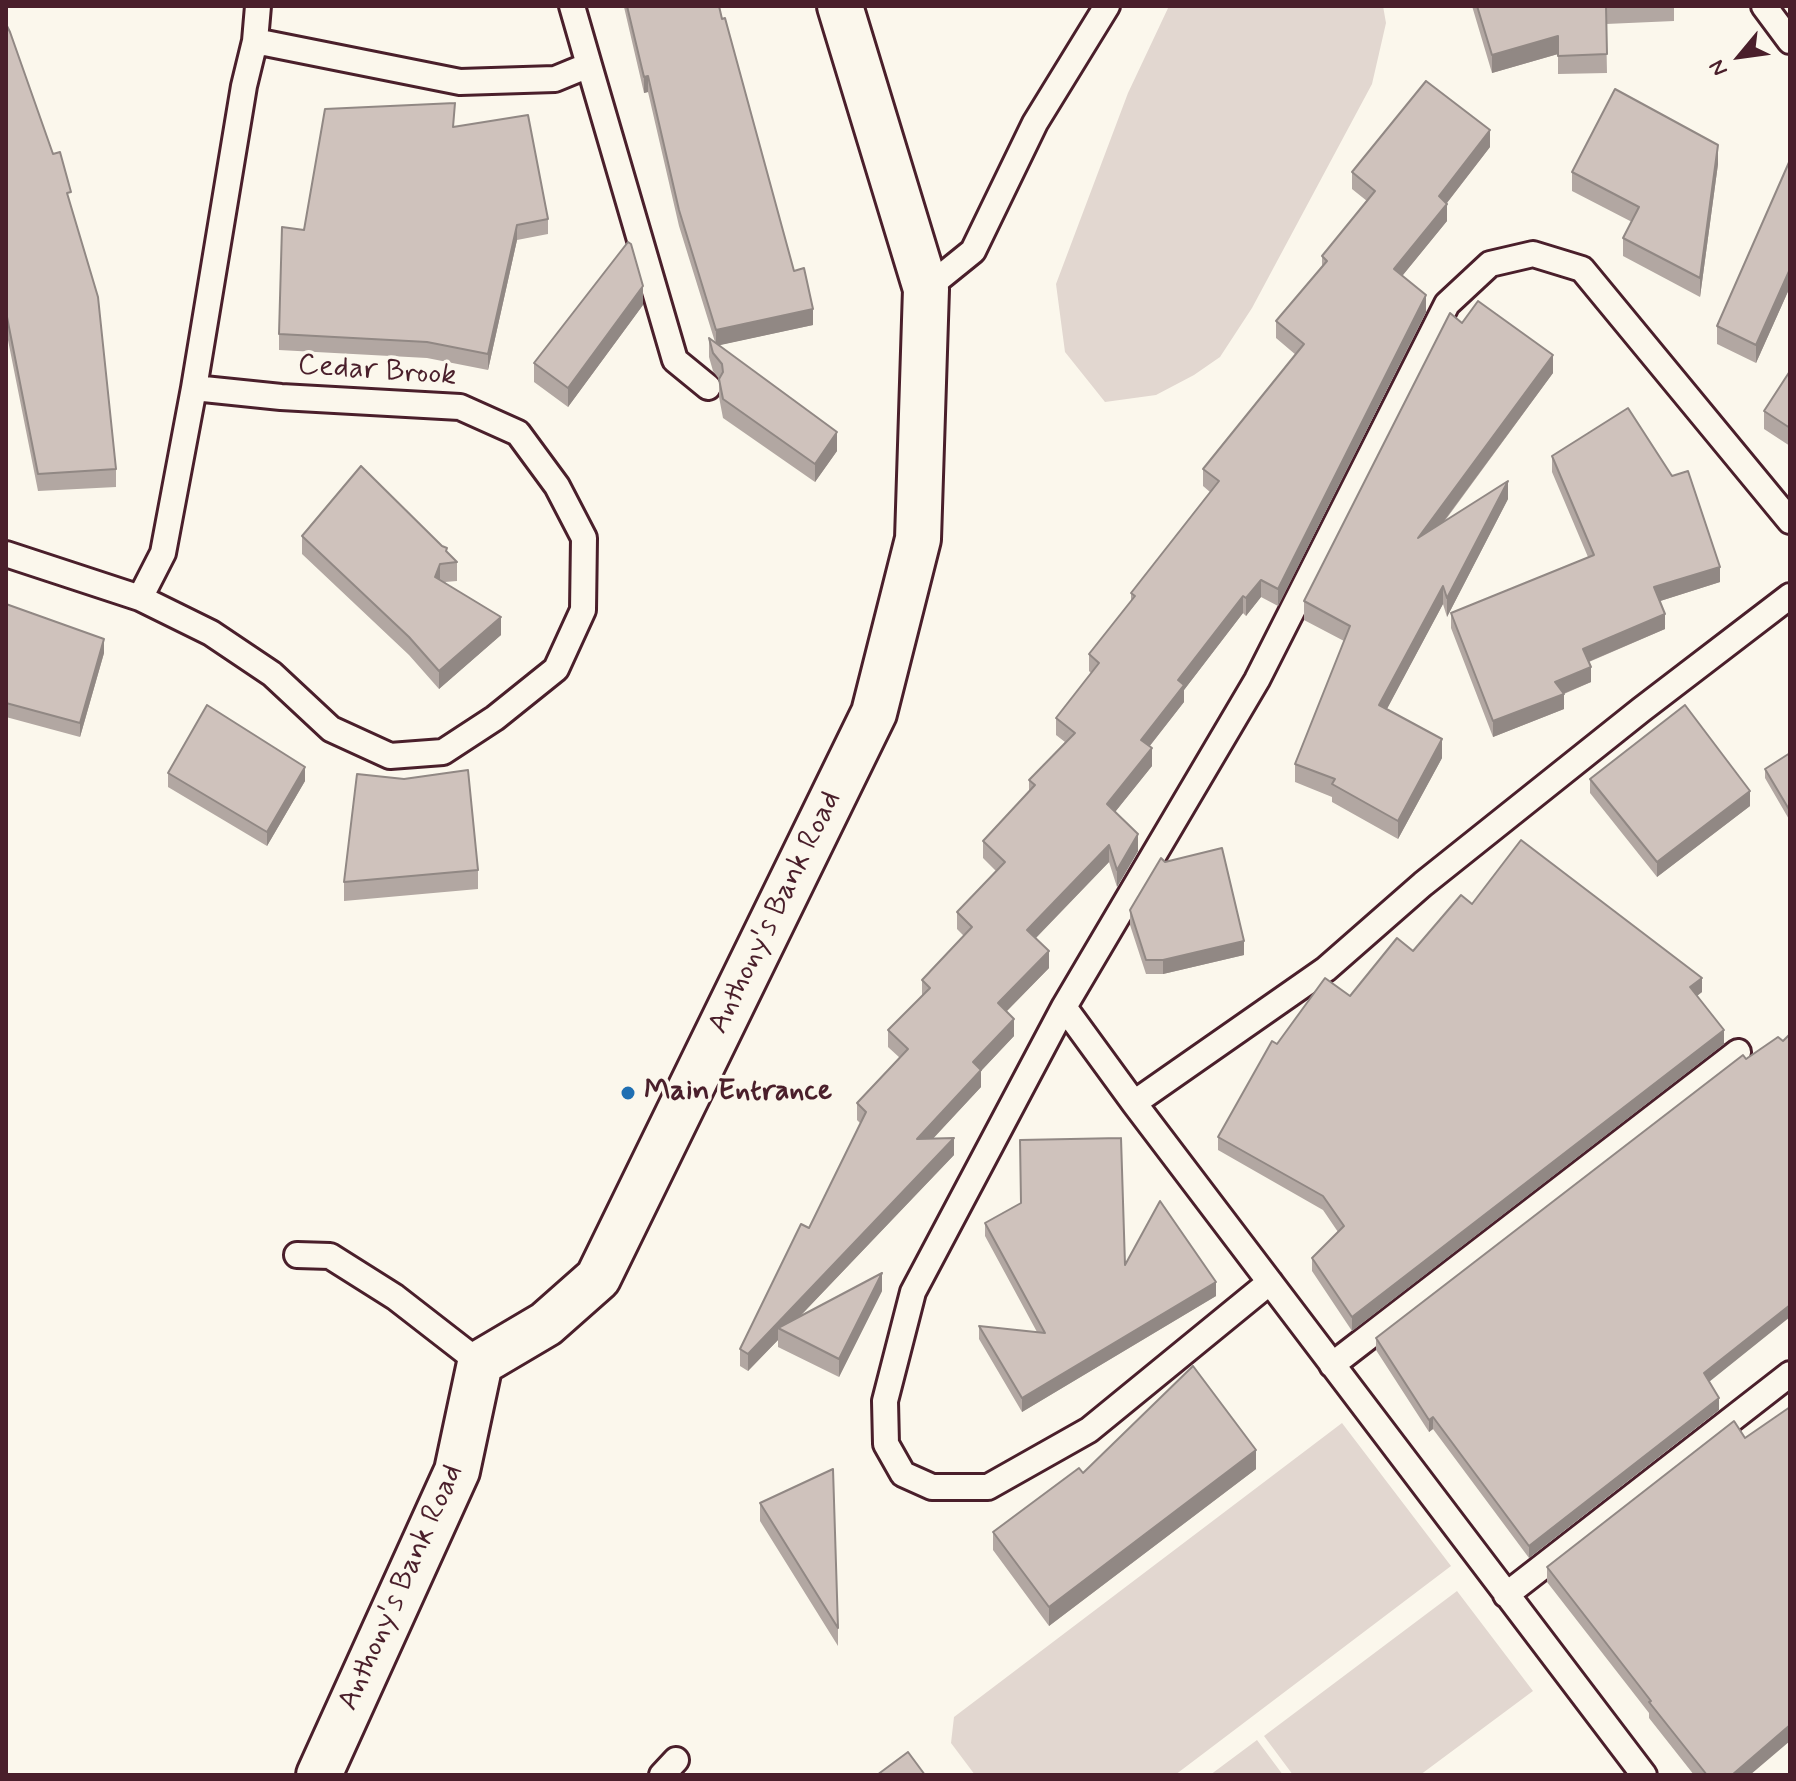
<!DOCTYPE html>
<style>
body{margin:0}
#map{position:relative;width:1796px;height:1781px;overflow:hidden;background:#fbf7ec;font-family:Mynerve,sans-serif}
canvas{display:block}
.frame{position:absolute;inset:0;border:8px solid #4a1f2b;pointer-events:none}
.north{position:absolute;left:1700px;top:16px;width:80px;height:80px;-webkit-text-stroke:6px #fbf7ec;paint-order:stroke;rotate:241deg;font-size:22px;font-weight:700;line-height:32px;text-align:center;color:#4a1f2b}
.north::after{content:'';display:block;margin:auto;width:28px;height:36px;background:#4a1f2b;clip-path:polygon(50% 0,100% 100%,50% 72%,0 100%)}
</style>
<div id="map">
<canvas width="1796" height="1781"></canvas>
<div class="frame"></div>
<div class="north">N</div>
</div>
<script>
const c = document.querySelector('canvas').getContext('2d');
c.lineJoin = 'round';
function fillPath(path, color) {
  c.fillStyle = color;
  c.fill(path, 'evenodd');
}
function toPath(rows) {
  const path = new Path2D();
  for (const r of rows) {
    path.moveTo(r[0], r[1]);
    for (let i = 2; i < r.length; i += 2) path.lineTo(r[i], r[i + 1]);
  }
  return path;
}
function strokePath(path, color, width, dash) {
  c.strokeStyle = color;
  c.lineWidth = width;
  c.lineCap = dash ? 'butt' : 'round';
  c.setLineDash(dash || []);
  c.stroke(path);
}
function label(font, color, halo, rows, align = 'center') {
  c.font = font + ' Mynerve,sans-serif';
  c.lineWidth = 7;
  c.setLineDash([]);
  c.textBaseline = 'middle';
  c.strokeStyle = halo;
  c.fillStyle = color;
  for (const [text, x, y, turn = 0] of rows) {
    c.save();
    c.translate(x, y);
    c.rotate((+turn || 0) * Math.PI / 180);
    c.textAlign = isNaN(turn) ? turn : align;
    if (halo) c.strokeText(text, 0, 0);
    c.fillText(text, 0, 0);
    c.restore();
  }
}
const green = toPath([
 [1169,6,1383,6,1386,23,1372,84,1252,308,1220,357,1194,375,1156,395,1105,402,1065,352,1056,284,1128,93],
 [1342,1423,1451,1566,1175,1775,975,1775,951,1743,954,1717],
 [1457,1591,1533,1691,1420,1775,1293,1775,1264,1736],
 [1257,1740,1283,1775,1210,1775]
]);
const lane = toPath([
 [572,6,589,65],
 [1764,6,1790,41],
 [255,41,460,82,555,79,589,65,675,360,708,387],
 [926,289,973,251,1035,123,1107,6],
 [194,388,244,86,255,41,258,6],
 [6,554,140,598,211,633,272,674,331,729,390,756,443,752,495,718,556,669,583,610,584,538,557,486,518,433,460,407,281,397,194,388,163,553,140,598],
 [1064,1007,913,1292,885,1401,886,1444,903,1474,932,1487,988,1487,1089,1430,1270,1282],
 [1134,1103,1064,1007,1257,680,1447,304,1490,264,1533,254,1582,269,1790,521],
 [297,1255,330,1256,395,1297,480,1363],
 [1332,1365,1738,1052],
 [1506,1595,1790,1374],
 [662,1775,676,1760],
 [1644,1775,1134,1103,1326,969,1423,884,1641,710,1790,596]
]);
const street = toPath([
 [319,1775,457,1471,480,1363,546,1324,598,1278,874,713,918,539,926,289,840,6]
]);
const wall = toPath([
 [619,6,719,6,794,271,813,325,719,345,837,451,815,482,723,418,719,397,719,379,713,371,709,357,709,338,715,342,679,226,648,92,644,93,624,7,620,8],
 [1472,6,1674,6,1674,21,1606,24,1607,73,1558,74,1558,54,1492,73],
 [6,24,71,206,116,469,116,487,38,491,6,330],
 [454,127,548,219,548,234,517,240,488,370,427,358,279,350,279,334,304,230],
 [1490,147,1447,203,1447,221,1402,276,1426,312,1278,606,1261,597,1246,616,1243,613,1184,690,1184,702,1149,747,1152,766,1115,812,1138,851,1117,887,1109,862,1036,938,1049,968,1006,1012,1014,1036,981,1071,981,1087,933,1138,954,1155,800,1316,882,1291,839,1377,778,1347,778,1340,748,1371,740,1366,740,1349,809,1228,861,1124,857,1120,857,1103,900,1058,888,1047,888,1030,922,996,922,980,964,936,957,929,957,912,996,871,983,858,983,841,1029,792,1029,780,1065,742,1056,735,1056,718,1091,673,1089,671,1089,654,1131,601,1131,593,1210,492,1203,486,1203,469,1296,355,1276,338,1276,321,1322,266,1322,256,1367,201,1352,189,1352,172],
 [1790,160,1790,287,1756,363,1717,344,1717,326],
 [1718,164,1700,297,1623,256,1623,238,1632,222,1572,191,1572,172],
 [643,305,568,407,534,382,534,363],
 [1462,323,1553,373,1444,522,1508,499,1447,617,1443,604,1386,710,1442,758,1398,839,1332,802,1332,797,1295,782,1295,764,1344,641,1304,620,1304,601],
 [1790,371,1790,446,1764,429,1764,411],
 [1552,456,1720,582,1660,601,1665,629,1589,662,1591,682,1564,694,1564,709,1493,737,1451,628,1451,613,1588,557,1552,472],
 [302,536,447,552,457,562,457,581,445,582,501,635,439,689,409,655,302,554],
 [6,604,104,653,80,737,6,717],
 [1790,753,1790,821,1765,778,1765,769],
 [168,773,305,781,267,846,168,787],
 [1590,779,1750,806,1657,877,1590,793],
 [478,870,478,889,344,901,344,882],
 [1472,904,1702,992,1697,996,1724,1044,1352,1331,1312,1271,1312,1258,1338,1232,1323,1210,1218,1150,1218,1137,1277,1044,1350,996,1413,951],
 [1130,910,1244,955,1163,974,1146,974,1130,925],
 [985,1223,1125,1265,1216,1296,1022,1412,979,1339,979,1326,1037,1332,985,1236],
 [1376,1338,1709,1382,1719,1410,1529,1558,1433,1429,1429,1432,1376,1350],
 [1256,1469,1049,1626,993,1550,993,1532,1083,1473],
 [760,1503,838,1628,838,1646,760,1521],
 [1547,1567,1750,1775,1694,1775,1649,1718,1649,1713,1547,1582]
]);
const shadedWall = toPath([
 [1558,36,1558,54,1492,73,1492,55],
 [648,76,648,92,644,93,644,77],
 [1490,130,1490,147,1439,213,1439,196],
 [1718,145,1718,164,1700,297,1700,278],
 [1447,204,1447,221,1394,286,1394,269],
 [517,225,517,240,488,370,488,354],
 [1790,269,1790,287,1756,363,1756,345],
 [643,286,643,305,568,407,568,388],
 [1426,295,1426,312,1278,606,1278,589],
 [813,309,813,325,716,346,716,330],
 [1553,355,1553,373,1418,556,1418,538],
 [837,432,837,451,815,482,815,464],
 [1508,481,1508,499,1447,617,1447,598],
 [440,564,440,583,435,577],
 [1720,567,1720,582,1654,603,1654,587],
 [1261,580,1261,597,1246,616,1246,598],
 [1443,586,1443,604,1379,724,1379,705],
 [1243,596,1243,613,1184,690,1184,702,1141,757,1141,740,1178,680],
 [1665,614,1665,629,1583,664,1583,649],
 [501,617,501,635,439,689,439,671],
 [104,639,104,653,80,737,80,723],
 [1591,667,1591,682,1560,695,1564,694,1564,709,1493,737,1493,721,1555,682],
 [1442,739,1442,758,1398,839,1398,821],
 [1152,748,1152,766,1107,822,1107,804],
 [305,767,305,781,267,846,267,832],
 [1750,791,1750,806,1657,877,1657,862],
 [1138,834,1138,851,1117,887,1117,870],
 [1109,845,1109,862,1027,947,1027,930],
 [1244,941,1244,955,1163,974,1163,960],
 [1049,951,1049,968,998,1020,998,1003],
 [1702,978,1702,992,1690,1001,1690,987],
 [1014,1019,1014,1036,981,1071,981,1087,917,1156,917,1139,973,1062],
 [1724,1030,1724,1044,1352,1331,1352,1317],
 [954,1138,954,1155,785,1332,778,1328,778,1340,748,1371,748,1354],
 [882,1273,882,1291,839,1377,839,1359],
 [1216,1282,1216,1296,1022,1412,1022,1398],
 [1790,1305,1790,1317,1704,1386,1704,1373],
 [1719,1398,1719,1410,1529,1558,1529,1546],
 [1433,1417,1433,1429,1429,1432,1429,1420],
 [1256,1450,1256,1469,1049,1626,1049,1607],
 [1790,1725,1790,1741,1750,1775,1732,1775]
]);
const building = toPath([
 [627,6,719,6,722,19,725,18,794,271,804,268,813,309,716,330,679,210,648,76,644,77,627,6],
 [1477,6,1606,6,1607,54,1558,56,1558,36,1492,55,1477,6],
 [6,24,10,32,53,154,60,152,71,192,67,193,98,297,116,469,38,474,6,312,6,24],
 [1426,81,1490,130,1439,196,1447,204,1394,269,1426,295,1278,589,1261,580,1246,598,1243,596,1178,680,1184,685,1141,740,1152,748,1107,804,1138,834,1117,870,1109,845,1027,930,1049,951,998,1003,1014,1019,973,1062,981,1070,917,1139,954,1138,748,1354,740,1349,801,1224,809,1228,866,1112,857,1103,908,1049,888,1030,930,988,922,980,972,927,957,912,1005,862,983,841,1035,785,1029,780,1075,733,1056,718,1099,663,1089,654,1135,596,1131,593,1219,481,1203,469,1304,344,1276,321,1327,261,1322,256,1375,191,1352,172,1426,81],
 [1615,89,1718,145,1700,278,1623,238,1639,207,1572,172,1615,89],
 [455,103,453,127,528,115,548,219,517,225,488,354,427,342,279,334,282,227,304,230,325,109,455,103],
 [1790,160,1790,269,1756,345,1717,326,1790,160],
 [628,242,631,244,643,286,568,388,534,363,628,242],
 [1478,301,1553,355,1418,538,1508,481,1447,598,1443,586,1379,705,1442,739,1398,821,1332,784,1335,779,1295,764,1350,626,1304,601,1450,313,1462,323,1478,301],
 [709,338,837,432,815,464,723,399,719,379,723,372,722,364,713,353,709,338],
 [1790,371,1790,428,1764,411,1790,371],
 [1628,408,1672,476,1688,471,1720,567,1654,587,1665,614,1583,649,1591,667,1555,682,1564,694,1493,721,1451,613,1594,555,1552,456,1628,408],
 [361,466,442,546,447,548,446,551,457,562,440,564,435,577,501,617,439,671,409,637,302,536,361,466],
 [6,604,104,639,80,723,6,703,6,604],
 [207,705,305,767,267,832,168,773,207,705],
 [1685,705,1750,791,1657,862,1590,779,1685,705],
 [1790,753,1790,811,1765,769,1790,753],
 [468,770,478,870,344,882,357,774,404,779,468,770],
 [1521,840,1702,978,1690,987,1724,1030,1352,1317,1312,1258,1344,1226,1323,1196,1218,1137,1272,1041,1277,1044,1325,978,1350,996,1397,938,1413,951,1461,895,1472,904,1521,840],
 [1222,848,1244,941,1163,960,1146,960,1130,910,1161,858,1165,862,1222,848],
 [1790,1034,1790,1305,1704,1373,1719,1398,1529,1546,1433,1417,1429,1420,1376,1338,1743,1055,1746,1059,1778,1037,1783,1041,1790,1034],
 [1121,1138,1125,1265,1160,1201,1216,1282,1022,1398,979,1326,1045,1333,985,1223,1021,1203,1020,1140,1121,1138],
 [882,1273,839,1359,778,1328,882,1273],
 [1193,1366,1256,1450,1049,1607,993,1532,1079,1468,1083,1473,1193,1366],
 [1790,1407,1790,1725,1732,1775,1722,1775,1721,1774,1720,1775,1707,1775,1649,1702,1651,1701,1547,1567,1734,1421,1745,1438,1790,1407],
 [833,1469,838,1628,760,1503,833,1469],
 [908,1752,925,1775,877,1775,908,1752]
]);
const markers = [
 [628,1093,8,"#1f6fb2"]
];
const streetNames = [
 ["Cedar Brook",377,372,4],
 ["Anthony's Bank Road",776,913,-64],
 ["Anthony's Bank Road",402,1588,-66]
];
const poiNames = [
 ["Main Entrance",644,1093]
];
fillPath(green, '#e2d7d0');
strokePath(lane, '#4a1f2b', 30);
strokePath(street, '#4a1f2b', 50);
strokePath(lane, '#fbf7ec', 24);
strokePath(street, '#fbf7ec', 44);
fillPath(wall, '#b2a7a2');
fillPath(shadedWall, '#918884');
fillPath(building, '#cfc2bc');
strokePath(building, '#918884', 2);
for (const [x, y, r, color] of markers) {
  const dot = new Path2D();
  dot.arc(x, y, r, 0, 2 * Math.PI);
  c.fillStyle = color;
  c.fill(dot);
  strokePath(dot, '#fbf7ec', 3);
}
label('30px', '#4a1f2b', '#fbf7ec', streetNames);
label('bold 30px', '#4a1f2b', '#fbf7ec', poiNames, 'left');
</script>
